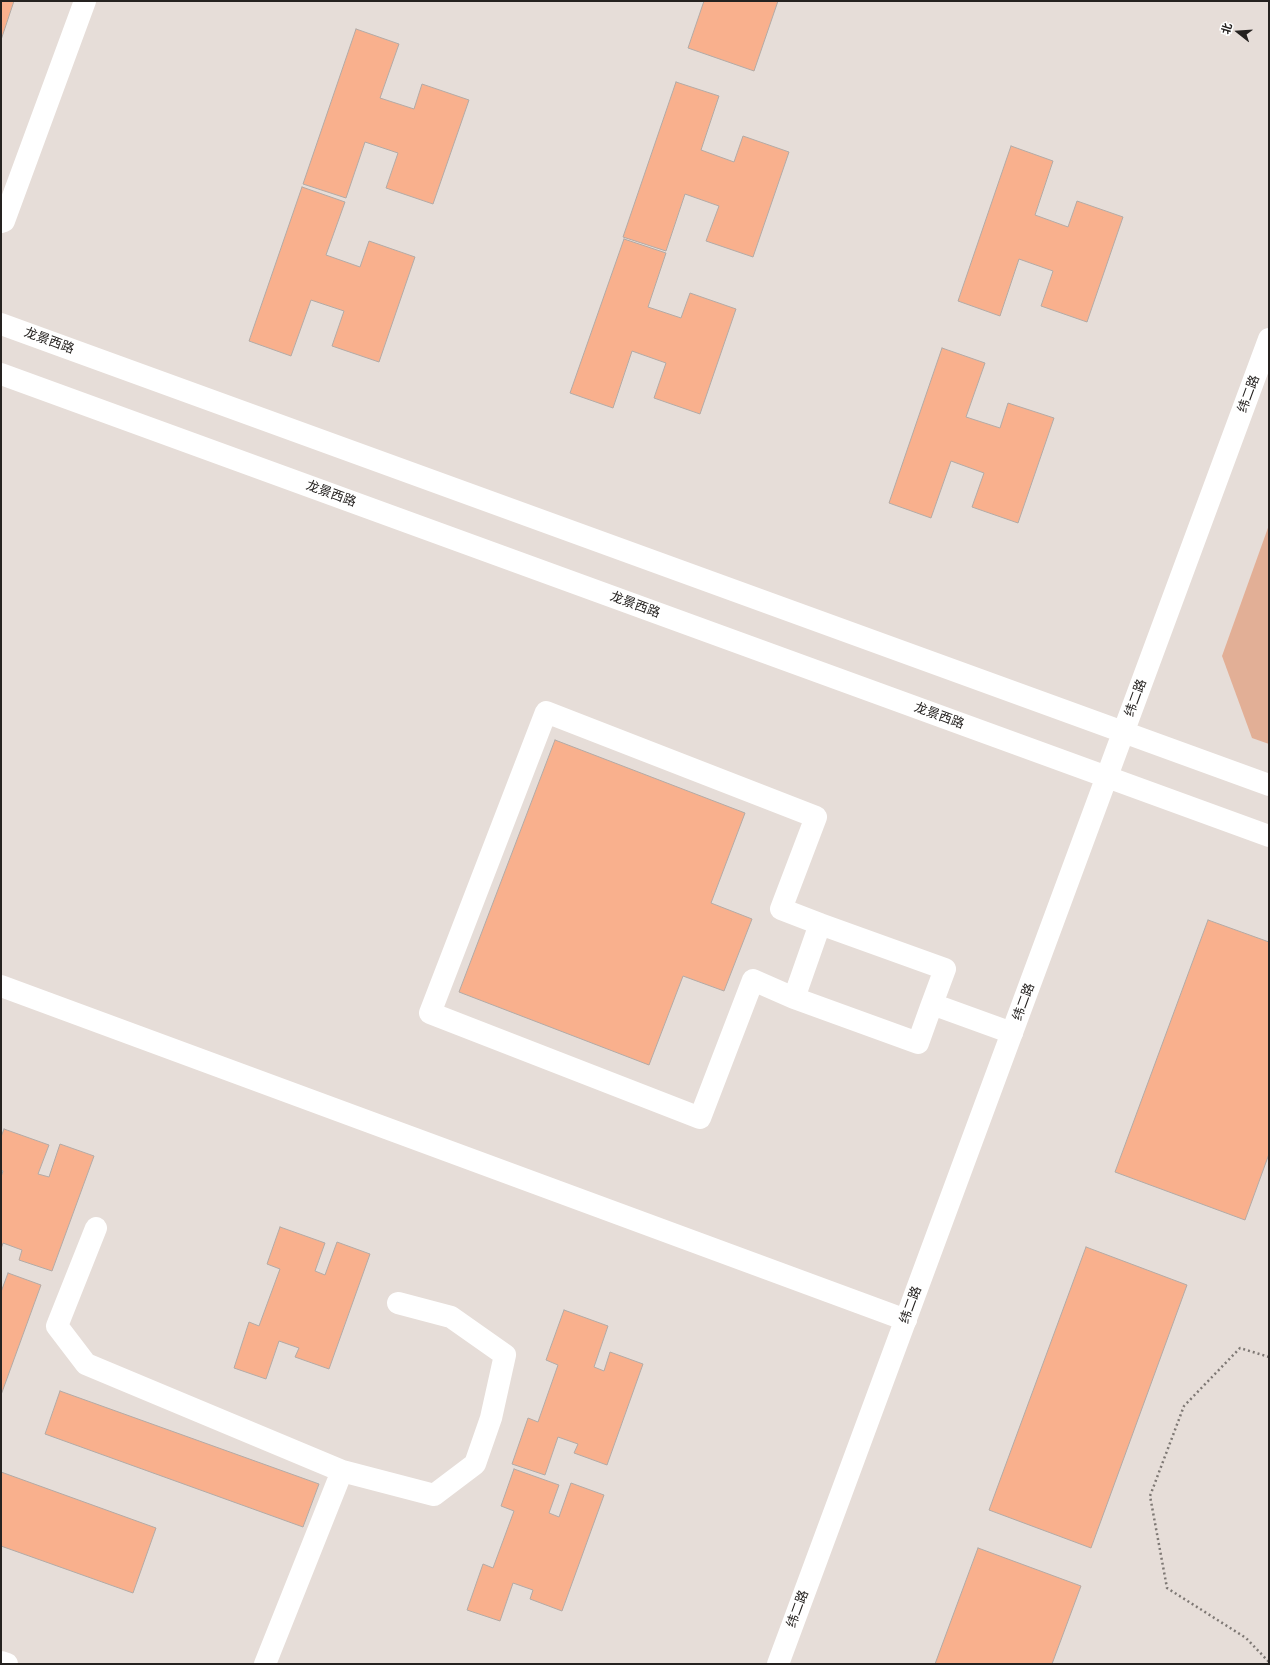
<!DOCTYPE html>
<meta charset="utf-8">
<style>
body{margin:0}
#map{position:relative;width:1270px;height:1665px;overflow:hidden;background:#e6ddd8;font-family:"Open Sans","Noto Sans SC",sans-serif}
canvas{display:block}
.frame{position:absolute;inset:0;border:2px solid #252220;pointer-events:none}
.north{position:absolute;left:1218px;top:12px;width:40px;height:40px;-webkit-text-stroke:3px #fff;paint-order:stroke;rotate:287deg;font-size:11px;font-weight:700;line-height:16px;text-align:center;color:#252220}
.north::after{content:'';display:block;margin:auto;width:14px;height:18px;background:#252220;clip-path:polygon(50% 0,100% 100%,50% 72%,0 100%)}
</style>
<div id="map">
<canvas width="1270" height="1665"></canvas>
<div class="frame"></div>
<div class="north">北</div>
</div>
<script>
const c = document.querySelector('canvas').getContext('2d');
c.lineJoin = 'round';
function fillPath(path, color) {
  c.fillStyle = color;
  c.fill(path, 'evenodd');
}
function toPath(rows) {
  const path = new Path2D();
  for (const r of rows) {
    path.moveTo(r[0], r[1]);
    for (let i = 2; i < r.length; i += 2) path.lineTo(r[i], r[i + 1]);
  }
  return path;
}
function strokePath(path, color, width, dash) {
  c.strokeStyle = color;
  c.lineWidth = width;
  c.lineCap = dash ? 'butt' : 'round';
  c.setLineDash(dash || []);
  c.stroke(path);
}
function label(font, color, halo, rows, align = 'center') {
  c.font = font + ' "Open Sans","Noto Sans SC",sans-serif';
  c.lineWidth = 3;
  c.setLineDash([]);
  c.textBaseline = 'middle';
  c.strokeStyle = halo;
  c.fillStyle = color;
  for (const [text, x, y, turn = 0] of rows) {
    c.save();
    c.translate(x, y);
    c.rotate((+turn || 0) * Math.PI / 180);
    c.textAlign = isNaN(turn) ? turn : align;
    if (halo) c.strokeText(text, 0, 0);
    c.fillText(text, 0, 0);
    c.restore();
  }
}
const green = toPath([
 [1269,525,1269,744,1252,738,1222,656]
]);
const building = toPath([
 [1,1,14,1,1,40,1,1],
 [704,1,778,1,754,71,688,48,704,1],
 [356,29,399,44,380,98,414,109,422,84,469,100,433,204,386,188,398,153,365,142,346,198,303,184,356,29],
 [676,82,719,96,701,150,734,162,743,136,789,152,753,257,706,241,719,206,685,194,666,251,623,237,676,82],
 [1011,146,1053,161,1035,215,1068,227,1077,201,1123,217,1087,322,1041,306,1053,271,1019,259,1000,316,958,301,1011,146],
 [302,187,345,202,326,255,360,267,369,241,415,257,379,362,332,346,344,311,311,300,291,356,249,341,302,187],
 [624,239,666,253,648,307,681,318,690,293,736,309,700,414,654,398,666,363,632,351,613,408,570,393,624,239],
 [942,348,985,363,966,417,1000,428,1008,403,1054,418,1018,523,972,507,984,473,951,461,931,518,889,503,942,348],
 [555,740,745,813,711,903,752,919,724,991,683,976,649,1065,459,992,555,740],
 [1208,920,1269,942,1269,1154,1245,1220,1115,1172,1208,920],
 [4,1129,49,1145,38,1174,49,1177,60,1144,94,1156,52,1271,19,1260,22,1250,3,1243,1,1249,1,1177,3,1171,1,1170,1,1137,4,1129],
 [280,1227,325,1243,315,1271,325,1275,337,1242,370,1254,329,1369,295,1357,299,1348,279,1341,266,1379,234,1368,249,1322,259,1326,280,1269,267,1264,280,1227],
 [1086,1247,1187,1285,1091,1548,989,1510,1086,1247],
 [8,1273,41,1285,1,1395,1,1292,8,1273],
 [564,1310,608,1326,594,1367,604,1371,610,1352,643,1364,607,1465,574,1453,578,1444,558,1437,545,1475,512,1464,528,1418,538,1422,558,1365,546,1360,564,1310],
 [60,1391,319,1484,303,1527,45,1434,60,1391],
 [514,1469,559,1485,549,1513,559,1517,571,1483,604,1495,562,1611,530,1599,533,1590,513,1583,500,1621,467,1610,483,1564,493,1568,514,1511,501,1506,514,1469],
 [1,1472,156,1528,133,1593,1,1546,1,1472],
 [978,1548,1081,1586,1052,1664,935,1664,978,1548]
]);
const path = toPath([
 [1269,1357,1240,1348,1184,1406,1150,1496,1167,1588,1246,1638,1269,1662]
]);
const minor = toPath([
 [1,222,4,221,85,1],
 [1,986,906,1320],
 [794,998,753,980,700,1118,430,1013,546,712,816,817,781,909,820,924],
 [932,1004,918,1043,794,998,820,924,945,969,932,1004,1012,1033],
 [96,1228,57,1326,86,1364,342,1471,434,1495,475,1464,491,1418,505,1355,451,1317,398,1303],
 [265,1664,342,1471]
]);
const major = toPath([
 [1,324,1269,785],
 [1,374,1269,836],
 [1,1662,7,1664],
 [778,1664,1269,339]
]);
const streetNames = [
 ["龙景西路",49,341,20],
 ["纬二路",1249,394,-70],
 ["龙景西路",331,494,20],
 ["龙景西路",635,605,20],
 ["纬二路",1136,698,-70],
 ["龙景西路",939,716,20],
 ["纬二路",1024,1002,-70],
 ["纬二路",911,1305,-70],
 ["纬二路",798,1609,-70]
];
fillPath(green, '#e2af96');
fillPath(building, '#f9b08d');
strokePath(building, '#b3aaa5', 1);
strokePath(path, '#7e7874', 2.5, [2, 3]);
strokePath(minor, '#fff', 22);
strokePath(major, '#fff', 22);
label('13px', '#252220', '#fff', streetNames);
</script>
